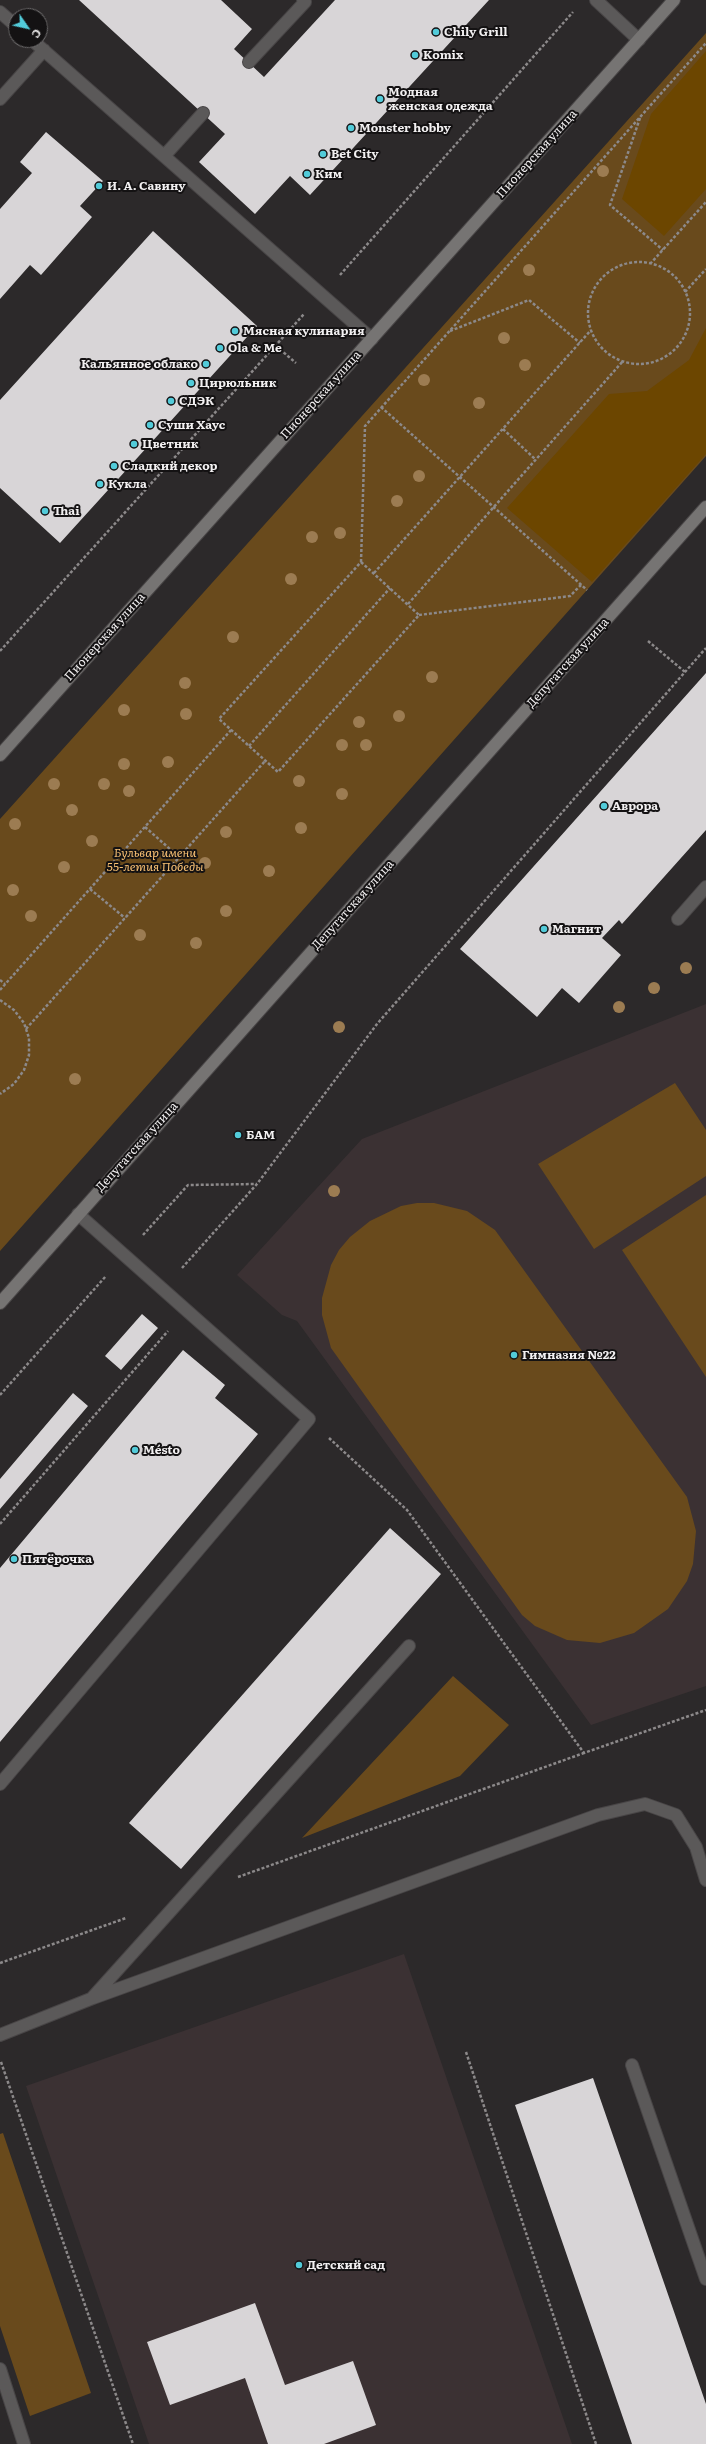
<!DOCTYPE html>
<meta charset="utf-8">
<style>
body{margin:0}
#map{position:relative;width:706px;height:2444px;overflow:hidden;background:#2c292a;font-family:Literata,serif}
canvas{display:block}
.north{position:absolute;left:8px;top:8px;width:40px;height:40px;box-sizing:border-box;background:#141213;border:1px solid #6d6b6c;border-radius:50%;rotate:124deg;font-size:11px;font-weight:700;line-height:16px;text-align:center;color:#f2f0f1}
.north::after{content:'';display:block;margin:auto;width:14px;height:18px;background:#52cbd9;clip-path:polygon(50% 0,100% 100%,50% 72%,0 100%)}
</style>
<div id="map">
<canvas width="706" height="2444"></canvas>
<div class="north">С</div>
</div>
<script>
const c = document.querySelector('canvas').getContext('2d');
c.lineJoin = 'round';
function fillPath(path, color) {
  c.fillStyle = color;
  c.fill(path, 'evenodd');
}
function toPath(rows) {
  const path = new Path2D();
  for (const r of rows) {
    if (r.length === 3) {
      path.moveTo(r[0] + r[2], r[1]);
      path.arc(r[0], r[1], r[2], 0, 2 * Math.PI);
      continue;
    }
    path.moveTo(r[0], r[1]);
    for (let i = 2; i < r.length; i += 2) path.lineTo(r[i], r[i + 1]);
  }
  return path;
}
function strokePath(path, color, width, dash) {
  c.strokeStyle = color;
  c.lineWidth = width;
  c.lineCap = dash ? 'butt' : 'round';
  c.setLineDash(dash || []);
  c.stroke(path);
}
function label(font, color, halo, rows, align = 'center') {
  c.font = font + ' Literata,serif';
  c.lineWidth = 4;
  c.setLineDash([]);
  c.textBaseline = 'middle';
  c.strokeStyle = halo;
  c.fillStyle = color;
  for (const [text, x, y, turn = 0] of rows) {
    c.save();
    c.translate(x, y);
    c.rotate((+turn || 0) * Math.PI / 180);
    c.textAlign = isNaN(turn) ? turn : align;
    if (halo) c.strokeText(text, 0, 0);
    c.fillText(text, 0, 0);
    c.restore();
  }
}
const built = toPath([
 [706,1004,706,1686,591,1725,297,1321,282,1315,237,1275,362,1139],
 [404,1954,572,2444,149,2444,26,2086]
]);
const green = toPath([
 [706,33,706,456,0,1251,0,819],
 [675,1083,706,1130,706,1176,594,1249,538,1164],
 [706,1195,706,1377,622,1250],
 [417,1203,434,1203,467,1211,495,1230,687,1497,696,1531,693,1564,687,1581,668,1609,634,1633,600,1643,567,1640,535,1626,522,1615,331,1348,322,1315,322,1298,331,1265,339,1250,350,1237,370,1221,401,1206],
 [453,1676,509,1725,460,1776,302,1838],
 [3,2133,91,2393,30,2416,0,2326,0,2134]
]);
const forest = toPath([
 [706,51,706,189,664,236,622,199,651,114],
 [706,328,706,454,592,582,507,508,609,394,647,391,689,360]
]);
const building = toPath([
 [79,0,221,0,252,29,234,49,264,77,335,0,489,0,310,195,290,176,255,214,199,162,225,134],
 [46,132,103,181,80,206,92,217,41,275,30,265,0,299,0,209,32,173,20,162],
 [153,231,257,326,60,543,0,488,0,400],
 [706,673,706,830,622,924,619,920,602,938,621,955,579,1003,562,988,537,1017,460,949],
 [142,1314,158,1328,121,1370,105,1356],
 [183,1350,225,1385,215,1398,258,1434,0,1742,0,1568],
 [73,1393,88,1406,0,1509,0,1479],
 [390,1528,441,1574,181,1869,129,1823],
 [593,2078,706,2404,706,2444,632,2444,515,2105],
 [255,2303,285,2385,353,2361,376,2425,324,2444,268,2444,245,2378,170,2405,147,2342]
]);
const path = toPath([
 [640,118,610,205,663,250],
 [639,313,51],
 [650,264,706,202],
 [340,275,573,12],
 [685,292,706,269],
 [450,331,529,300,580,343],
 [276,346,296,363],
 [381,407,587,590],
 [503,429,536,460],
 [361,562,365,426,706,43],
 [361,562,419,615,278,772,219,719,361,562],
 [374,573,591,330],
 [408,604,623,361],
 [419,615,570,596,581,585],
 [648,641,685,672],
 [0,651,304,314],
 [249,746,390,588],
 [145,827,179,857],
 [90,889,125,918],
 [0,980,5,984],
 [0,990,231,730],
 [0,1000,14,1010,24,1023,29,1038,29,1055,24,1070,14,1084,0,1094],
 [26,1029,265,761],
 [143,1235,188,1185,257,1184],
 [182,1268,257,1184,377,1024,706,648],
 [0,1395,106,1276],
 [329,1438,407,1510,584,1753,706,1710],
 [0,1524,168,1331],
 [238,1877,584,1753],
 [0,1963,126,1918],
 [466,2052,596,2444],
 [1,2062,133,2444]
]);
const lane = toPath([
 [596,0,639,40],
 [0,12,16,26],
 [32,40,372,339],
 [249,62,305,2,303,0],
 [0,99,44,50],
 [165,155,203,113],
 [678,919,706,887],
 [0,1784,309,1419,78,1214],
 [93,1997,409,1646],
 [0,2035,93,1998,598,1815,645,1804,676,1815,696,1847,706,1880],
 [632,2065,706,2279],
 [0,2369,24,2444]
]);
const secondary = toPath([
 [0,755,674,0],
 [0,1303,706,507]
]);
const trees = [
 [603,171],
 [529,270],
 [504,338],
 [525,365],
 [424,380],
 [479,403],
 [419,476],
 [397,501],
 [340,533],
 [312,537],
 [291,579],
 [233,637],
 [432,677],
 [185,683],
 [124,710],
 [186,714],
 [399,716],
 [359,722],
 [342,745],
 [366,745],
 [168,762],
 [124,764],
 [299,781],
 [54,784],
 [104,784],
 [129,791],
 [342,794],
 [72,810],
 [15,824],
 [301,828],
 [226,832],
 [92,841],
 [205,863],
 [64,867],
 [269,871],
 [13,890],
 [226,911],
 [31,916],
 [140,935],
 [196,943],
 [686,968],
 [654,988],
 [619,1007],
 [339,1027],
 [75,1079],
 [334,1191]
];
const markers = [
 [436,32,4,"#52cbd9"],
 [415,55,4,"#52cbd9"],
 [380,99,4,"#52cbd9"],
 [351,128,4,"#52cbd9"],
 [323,154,4,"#52cbd9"],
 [307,174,4,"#52cbd9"],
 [99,186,4,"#52cbd9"],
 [235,331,4,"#52cbd9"],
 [220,348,4,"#52cbd9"],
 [206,364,4,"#52cbd9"],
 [191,383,4,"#52cbd9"],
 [171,401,4,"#52cbd9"],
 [150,425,4,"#52cbd9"],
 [134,444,4,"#52cbd9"],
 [114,466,4,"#52cbd9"],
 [100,484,4,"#52cbd9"],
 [45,511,4,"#52cbd9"],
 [604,806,4,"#52cbd9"],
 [544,929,4,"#52cbd9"],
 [238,1135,4,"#52cbd9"],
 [514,1355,4,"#52cbd9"],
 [135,1450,4,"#52cbd9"],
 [14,1559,4,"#52cbd9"],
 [299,2265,4,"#52cbd9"]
];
const poiNames = [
 ["Chily Grill",444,32],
 ["Komix",423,55],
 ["Модная",388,92],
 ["женская одежда",388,106],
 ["Monster hobby",359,128],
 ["Bet City",331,154],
 ["Ким",315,174],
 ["И. А. Савину",107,186],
 ["Мясная кулинария",243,331],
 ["Ola & Me",228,348],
 ["Кальянное облако",198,364,"right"],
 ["Цирюльник",199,383],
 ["СДЭК",179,401],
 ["Суши Хаус",158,425],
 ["Цветник",142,444],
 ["Сладкий декор",122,466],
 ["Кукла",108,484],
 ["Thai",53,511],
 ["Аврора",612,806],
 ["Магнит",552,929],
 ["БАМ",246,1135],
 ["Гимназия №22",522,1355],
 ["Mésto",143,1450],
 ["Пятёрочка",22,1559],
 ["Детский сад",307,2265]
];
const streetNames = [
 ["Пионерская улица",537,154,-48],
 ["Пионерская улица",321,395,-48],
 ["Пионерская улица",105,637,-48],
 ["Депутатская улица",568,663,-48],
 ["Депутатская улица",353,905,-48],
 ["Депутатская улица",137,1147,-48]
];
const parkNames = [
 ["Бульвар имени",155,853],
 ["55-летия Победы",155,867]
];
fillPath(built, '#3b3133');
fillPath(green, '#694a1c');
fillPath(forest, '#6c4600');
fillPath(building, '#d8d5d7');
strokePath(lane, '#484546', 14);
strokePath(secondary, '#484546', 14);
strokePath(path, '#8c898a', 2.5, [3, 2]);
strokePath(lane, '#5b5959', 12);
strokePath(secondary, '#767473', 12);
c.fillStyle = '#9c7c52';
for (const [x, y] of trees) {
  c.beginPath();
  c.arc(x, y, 6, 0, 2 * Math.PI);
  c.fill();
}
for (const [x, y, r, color] of markers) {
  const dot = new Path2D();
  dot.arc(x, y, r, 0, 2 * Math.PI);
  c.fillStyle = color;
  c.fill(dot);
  strokePath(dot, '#141213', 1.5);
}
label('bold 12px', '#f2f0f1', '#141213', poiNames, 'left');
label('12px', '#f2f0f1', '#141213', streetNames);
label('italic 12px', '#f8c073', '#141213', parkNames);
</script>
